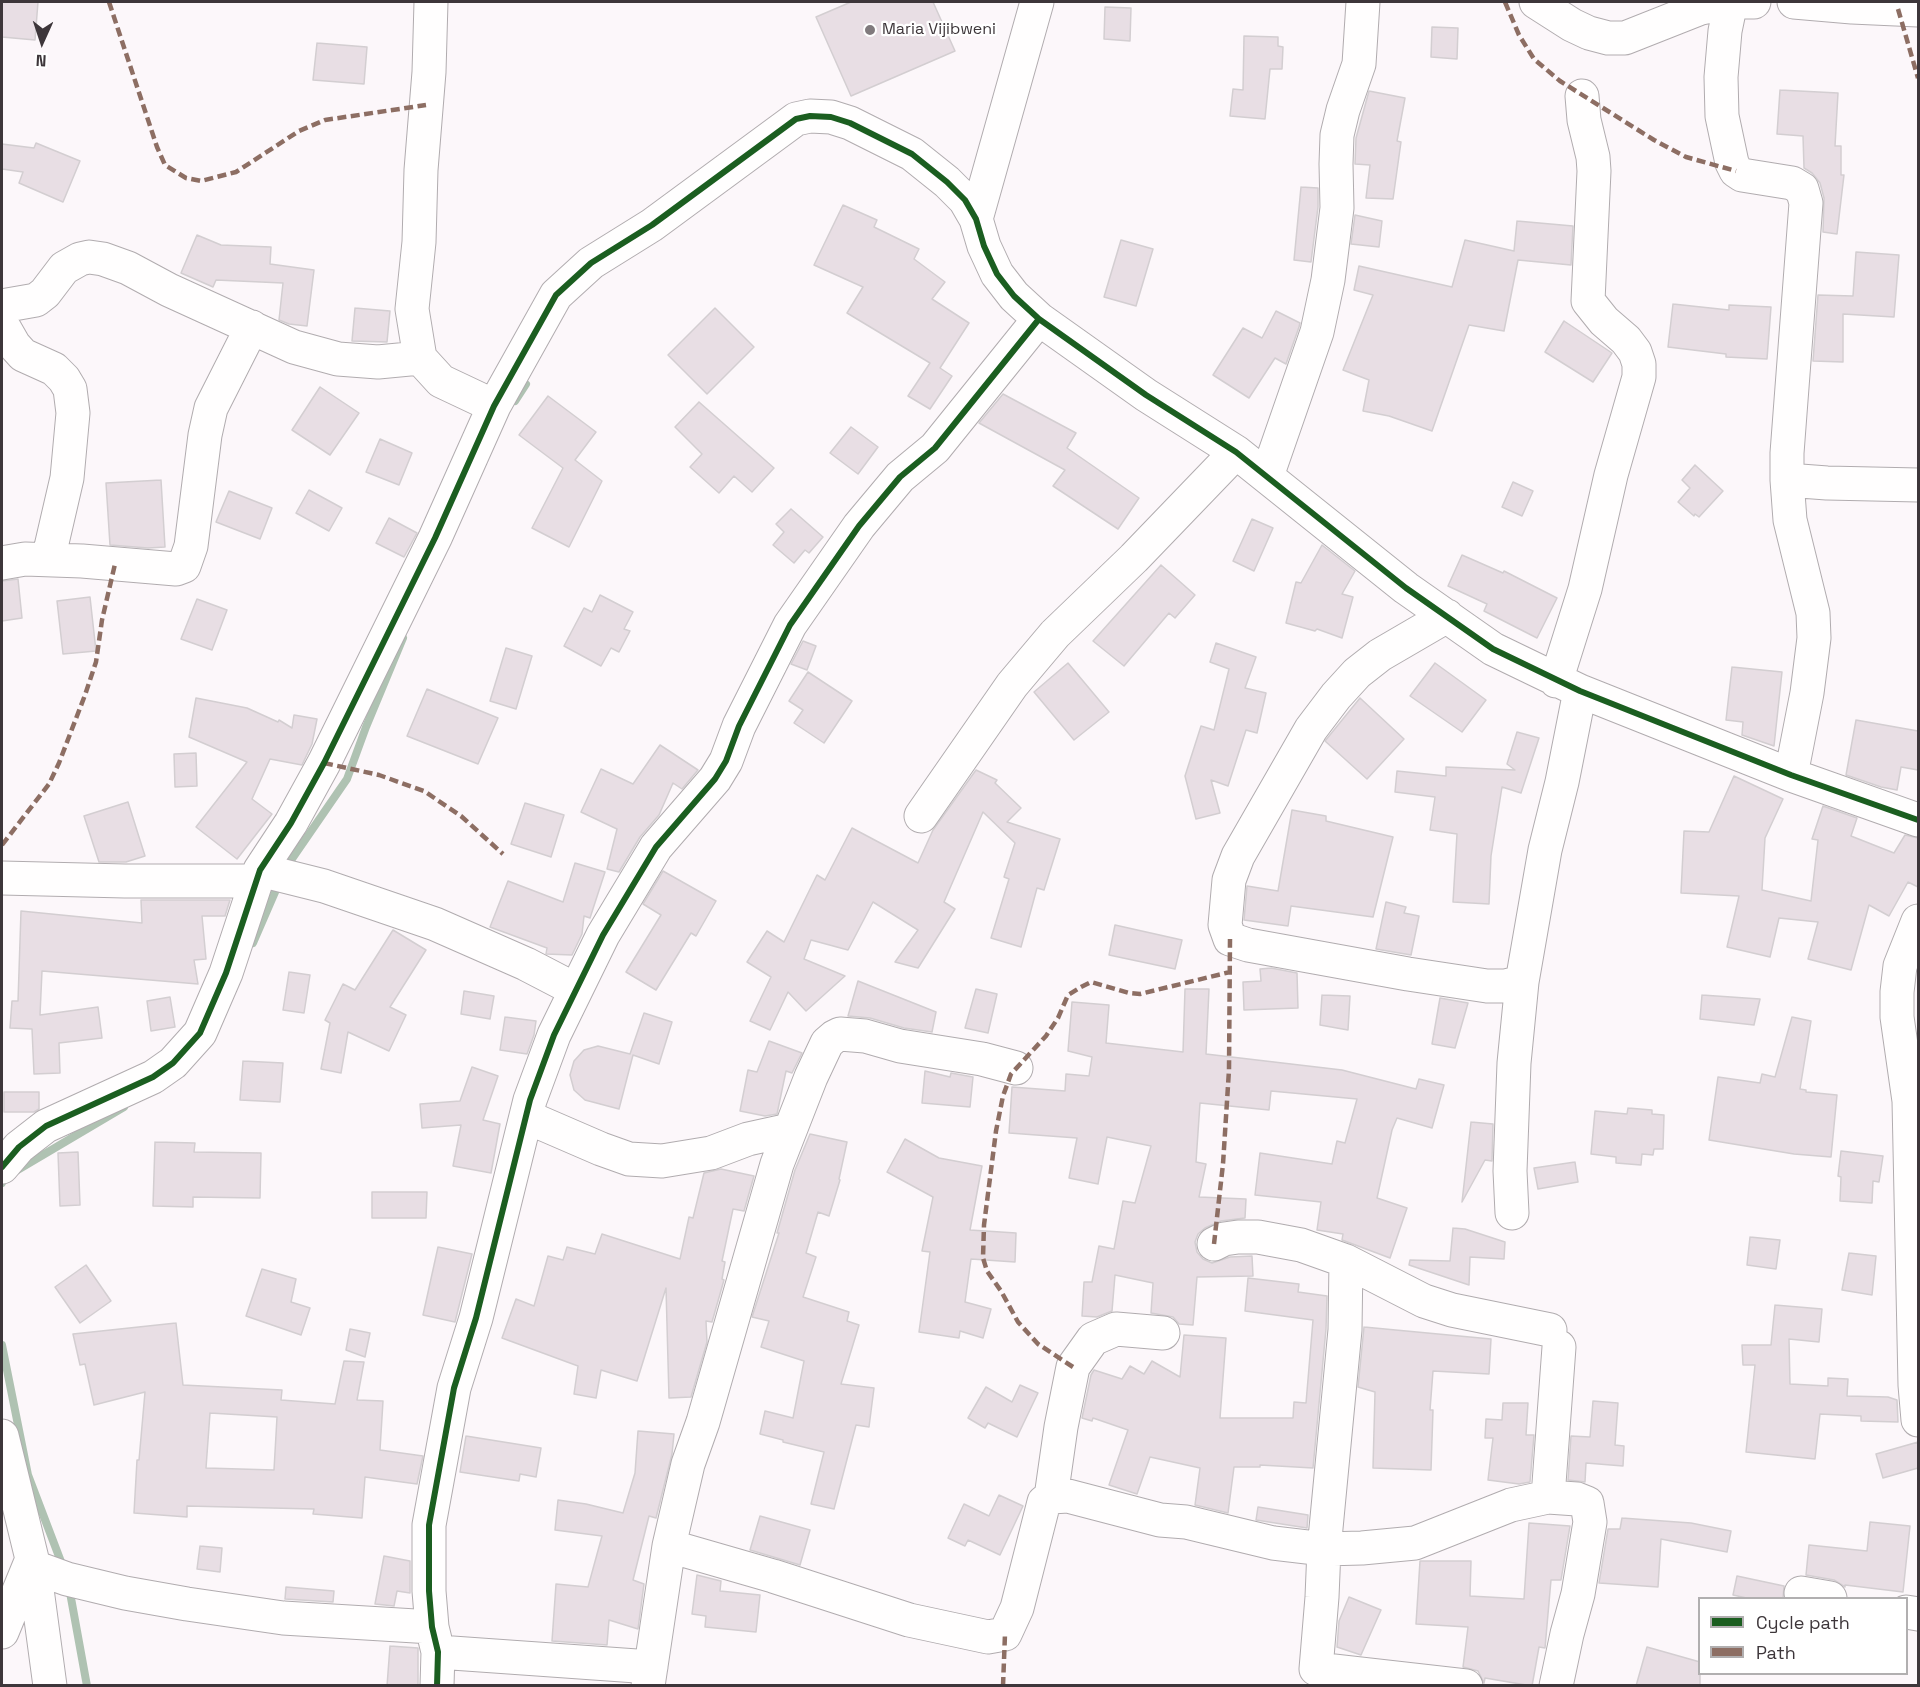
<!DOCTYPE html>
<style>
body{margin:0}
#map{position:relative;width:1920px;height:1687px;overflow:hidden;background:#fcf7fa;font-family:"Space Grotesk",sans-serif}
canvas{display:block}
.frame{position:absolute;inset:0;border:3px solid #3d363a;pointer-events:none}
.legend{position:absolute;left:1698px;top:1597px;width:210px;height:78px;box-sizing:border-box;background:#fff;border:2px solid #b1afb0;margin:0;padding:8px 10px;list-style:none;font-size:18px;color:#3d363a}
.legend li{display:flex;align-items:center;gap:12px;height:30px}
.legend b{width:30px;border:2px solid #b1afb0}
.north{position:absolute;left:12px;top:12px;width:60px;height:60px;-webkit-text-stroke:4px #fff;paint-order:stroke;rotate:183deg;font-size:16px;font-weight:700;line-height:24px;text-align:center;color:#3d363a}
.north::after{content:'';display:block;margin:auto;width:21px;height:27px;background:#3d363a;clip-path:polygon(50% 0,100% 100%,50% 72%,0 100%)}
</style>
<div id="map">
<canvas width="1920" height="1687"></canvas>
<div class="frame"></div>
<ul class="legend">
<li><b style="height:8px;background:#1b5e20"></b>Cycle path</li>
<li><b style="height:8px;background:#8d6e63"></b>Path</li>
</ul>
<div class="north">N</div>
</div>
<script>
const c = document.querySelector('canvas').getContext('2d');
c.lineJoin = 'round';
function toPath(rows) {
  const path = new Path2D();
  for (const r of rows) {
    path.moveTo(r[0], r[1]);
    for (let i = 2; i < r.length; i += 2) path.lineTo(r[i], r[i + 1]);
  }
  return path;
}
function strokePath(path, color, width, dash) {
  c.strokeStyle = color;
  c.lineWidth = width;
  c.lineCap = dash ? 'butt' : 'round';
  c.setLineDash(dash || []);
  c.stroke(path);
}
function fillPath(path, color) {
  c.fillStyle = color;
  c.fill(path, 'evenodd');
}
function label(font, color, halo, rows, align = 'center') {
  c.font = font + ' "Space Grotesk",sans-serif';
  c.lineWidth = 4.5;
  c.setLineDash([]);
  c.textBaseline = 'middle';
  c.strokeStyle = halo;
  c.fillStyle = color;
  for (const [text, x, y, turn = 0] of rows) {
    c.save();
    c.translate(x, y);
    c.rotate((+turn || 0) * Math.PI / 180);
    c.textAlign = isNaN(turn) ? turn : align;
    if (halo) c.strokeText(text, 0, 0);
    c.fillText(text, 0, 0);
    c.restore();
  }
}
const stream = toPath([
 [515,401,526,384],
 [285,869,347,779,366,727,403,638],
 [253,943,279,883],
 [2,1183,4,1178,124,1107],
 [2,1345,28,1475,63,1567],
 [69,1587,87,1686]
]);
const building = toPath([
 [2,2,38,2,35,40,2,37,2,2],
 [851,2,933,2,955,51,851,96,816,17,851,2],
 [1105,7,1131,8,1130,41,1104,39,1105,7],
 [1432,27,1458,28,1457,59,1431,57,1432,27],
 [1244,36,1278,37,1278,46,1283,47,1282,69,1270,69,1265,119,1230,116,1233,89,1243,90,1244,36],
 [317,43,367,47,364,84,313,80,317,43],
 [1780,90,1838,93,1835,146,1841,146,1841,175,1844,175,1837,234,1823,232,1824,198,1820,183,1812,173,1804,168,1803,136,1777,134,1780,90],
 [1369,91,1405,98,1397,141,1401,142,1393,199,1366,198,1370,165,1355,164,1356,138,1369,91],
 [36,143,80,161,63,202,19,183,23,172,2,169,2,144,34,148,36,143],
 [1301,187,1318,188,1318,207,1311,262,1294,260,1301,187],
 [843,205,877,220,874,227,919,249,914,259,945,282,932,299,969,323,940,368,952,376,930,409,908,396,930,363,847,313,863,287,814,265,843,205],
 [1355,215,1382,221,1379,247,1351,244,1355,215],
 [1517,221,1573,226,1571,265,1518,260,1504,331,1469,325,1432,431,1389,416,1363,411,1369,380,1343,370,1373,295,1354,290,1359,266,1452,287,1465,240,1514,251,1517,221],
 [197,235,221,245,271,247,270,264,314,270,307,326,289,324,279,320,283,283,216,280,213,287,181,273,197,235],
 [1121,240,1153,249,1136,306,1104,297,1121,240],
 [1856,252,1899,255,1894,317,1843,314,1843,362,1813,361,1818,295,1853,296,1856,252],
 [1673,304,1729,310,1729,305,1771,307,1767,359,1726,357,1726,354,1668,347,1673,304],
 [355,308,390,311,387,342,352,341,355,308],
 [715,308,754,347,707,394,668,355,715,308],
 [1276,311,1300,323,1299,327,1286,364,1275,358,1249,398,1213,375,1243,328,1262,338,1276,311],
 [1564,321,1612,353,1593,382,1545,352,1564,321],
 [320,387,359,413,330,455,292,430,320,387],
 [1003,394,1076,433,1067,448,1139,498,1118,529,1053,486,1065,470,979,423,1003,394],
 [548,396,596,432,575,460,602,481,569,547,532,528,563,468,519,435,548,396],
 [699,402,774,468,752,492,734,476,719,493,690,467,702,454,675,427,699,402],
 [851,427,878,447,858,474,830,453,851,427],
 [380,439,412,453,399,485,366,472,380,439],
 [1695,465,1723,491,1699,517,1695,514,1694,516,1678,502,1690,488,1682,480,1695,465],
 [161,480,165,547,148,548,110,545,106,483,161,480],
 [1513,482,1533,491,1522,516,1502,507,1513,482],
 [309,490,342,508,329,531,296,513,309,490],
 [229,491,272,508,260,539,216,522,229,491],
 [791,509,823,537,809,553,805,550,794,563,773,545,784,532,776,524,791,509],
 [389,518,417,533,404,557,376,543,389,518],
 [1252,519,1273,528,1254,571,1233,561,1252,519],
 [1322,545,1355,571,1342,594,1353,597,1342,638,1317,629,1315,631,1286,623,1296,582,1301,583,1322,545],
 [1462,555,1503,573,1504,571,1557,598,1537,638,1484,611,1487,604,1448,586,1462,555],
 [1161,565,1195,595,1175,618,1169,613,1124,666,1093,641,1161,565],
 [18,579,22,618,2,621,2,581,18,579],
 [600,595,633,612,624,629,630,631,619,652,611,648,601,666,564,646,584,608,592,612,600,595],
 [90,597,96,651,63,654,57,601,90,597],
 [197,599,227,610,212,650,181,639,197,599],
 [803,641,816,646,807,670,791,664,803,641],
 [1216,643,1256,657,1245,688,1266,693,1257,733,1246,730,1228,786,1211,780,1220,813,1196,819,1185,776,1201,726,1214,730,1229,669,1210,662,1216,643],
 [506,648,532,656,516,709,490,701,506,648],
 [1068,663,1109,712,1074,740,1034,692,1068,663],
 [1435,663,1486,700,1462,732,1410,696,1435,663],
 [1732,667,1782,672,1774,746,1742,735,1743,722,1726,720,1732,667],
 [808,672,852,701,824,743,794,723,803,710,789,701,808,672],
 [427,689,498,718,478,764,407,736,427,689],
 [196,698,247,708,278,722,279,720,292,728,294,715,317,719,312,744,302,765,270,759,252,799,272,814,237,859,196,827,247,762,189,737,196,698],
 [1360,698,1404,739,1367,779,1325,741,1360,698],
 [1856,720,1918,731,1918,770,1901,767,1897,790,1881,787,1846,775,1856,720],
 [1517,732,1539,738,1521,793,1502,787,1491,856,1489,904,1453,902,1457,834,1430,830,1435,797,1395,792,1397,771,1446,776,1446,767,1515,770,1507,764,1517,732],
 [660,745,698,770,682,789,673,783,659,815,640,837,619,872,607,869,617,829,581,812,601,769,633,784,660,745],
 [196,753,197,786,175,787,174,754,196,753],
 [976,770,997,780,995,783,1021,808,1007,822,1060,839,1044,890,1037,888,1021,947,991,938,1009,879,1004,877,1015,843,983,812,944,902,955,909,918,968,895,962,918,930,873,902,848,950,811,940,804,959,845,976,806,1011,788,992,770,1030,750,1021,771,977,747,962,767,931,784,942,817,875,825,880,852,828,918,863,933,830,976,770],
 [1734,776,1783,799,1765,838,1762,890,1811,901,1818,840,1812,839,1823,806,1857,818,1851,836,1894,853,1905,835,1918,838,1918,887,1908,882,1889,916,1869,905,1851,970,1808,959,1818,922,1779,918,1770,957,1727,947,1739,896,1681,893,1684,831,1709,832,1734,776],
 [128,802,145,856,126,862,99,862,84,816,128,802],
 [525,803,564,815,551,857,511,844,525,803],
 [1292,810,1326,816,1326,821,1393,837,1373,917,1291,906,1288,926,1244,920,1247,886,1278,891,1292,810],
 [575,863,605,872,590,918,584,916,582,934,572,955,546,954,547,948,490,927,508,881,563,902,575,863],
 [663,871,716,901,696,936,691,933,656,990,626,972,661,915,643,904,663,871],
 [141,900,230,900,225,916,202,916,206,959,194,960,198,984,42,971,40,1015,98,1007,102,1038,59,1043,60,1073,34,1074,32,1029,10,1028,12,1001,18,1001,21,911,142,923,141,900],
 [1386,902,1406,907,1404,913,1419,916,1411,955,1376,949,1386,902],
 [1115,925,1182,940,1175,969,1109,955,1115,925],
 [393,930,426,950,390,1007,406,1015,389,1051,348,1032,341,1073,321,1069,330,1023,325,1020,343,984,355,990,393,930],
 [1271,968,1297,973,1298,1008,1244,1010,1243,982,1261,981,1260,969,1271,968],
 [289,972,310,975,304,1013,283,1010,289,972],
 [858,981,936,1012,932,1032,904,1028,870,1018,848,1016,858,981],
 [976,989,997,994,988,1033,965,1028,976,989],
 [1185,989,1209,989,1206,1054,1342,1070,1416,1089,1419,1079,1444,1085,1432,1128,1397,1118,1392,1130,1377,1198,1407,1208,1390,1258,1342,1240,1343,1234,1317,1230,1321,1202,1255,1195,1260,1153,1332,1164,1337,1141,1345,1143,1357,1099,1271,1091,1269,1110,1200,1103,1196,1162,1206,1164,1199,1197,1246,1199,1245,1218,1221,1221,1205,1228,1198,1234,1195,1242,1197,1252,1203,1259,1212,1263,1230,1257,1252,1256,1253,1276,1197,1277,1193,1325,1179,1324,1173,1317,1151,1313,1153,1283,1115,1275,1112,1311,1097,1317,1082,1316,1084,1282,1092,1282,1099,1246,1114,1249,1123,1201,1135,1203,1151,1146,1107,1137,1098,1184,1069,1178,1077,1138,1009,1133,1012,1087,1065,1091,1066,1074,1089,1076,1092,1057,1068,1051,1072,1002,1109,1005,1106,1043,1183,1052,1185,989],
 [464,991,494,996,490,1019,461,1014,464,991],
 [1322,995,1350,996,1348,1030,1320,1025,1322,995],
 [1702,995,1760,999,1754,1025,1700,1019,1702,995],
 [170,997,175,1027,151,1031,147,1001,170,997],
 [1440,998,1468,1003,1455,1048,1432,1044,1440,998],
 [644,1013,672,1022,659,1064,633,1055,619,1109,585,1100,574,1090,570,1075,574,1061,584,1050,598,1046,630,1054,644,1013],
 [505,1017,536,1021,534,1035,527,1054,500,1050,505,1017],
 [1792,1017,1811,1021,1800,1089,1806,1090,1806,1092,1837,1095,1831,1157,1794,1154,1709,1140,1718,1077,1760,1083,1762,1074,1775,1077,1792,1017],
 [769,1041,802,1053,792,1073,786,1071,777,1114,765,1116,740,1111,748,1070,757,1072,769,1041],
 [243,1061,283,1063,280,1102,240,1100,243,1061],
 [472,1067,498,1076,483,1120,500,1124,491,1173,453,1166,461,1125,422,1128,420,1104,460,1101,472,1067],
 [925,1071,950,1077,951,1073,973,1077,970,1107,922,1103,925,1071],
 [4,1092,39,1092,39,1109,34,1112,4,1112,4,1092],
 [1628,1108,1652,1110,1652,1114,1664,1115,1663,1149,1654,1149,1653,1155,1642,1154,1641,1165,1616,1163,1616,1157,1591,1154,1595,1111,1627,1114,1628,1108],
 [1471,1122,1493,1124,1492,1161,1485,1160,1462,1202,1471,1122],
 [810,1134,847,1142,839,1179,840,1180,829,1216,818,1212,806,1253,816,1257,803,1297,849,1312,847,1321,859,1325,841,1384,874,1388,869,1427,856,1425,834,1509,811,1504,824,1452,783,1442,783,1440,760,1434,765,1411,793,1418,804,1361,761,1347,769,1321,752,1317,779,1233,777,1233,795,1170,810,1134],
 [905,1139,939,1158,982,1166,970,1230,1016,1233,1015,1262,971,1259,965,1302,991,1309,983,1338,960,1331,959,1338,919,1332,930,1252,922,1251,933,1197,887,1172,905,1139],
 [155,1142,195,1143,194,1152,261,1153,260,1198,193,1197,193,1207,153,1206,155,1142],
 [1841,1151,1883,1156,1879,1182,1873,1181,1872,1203,1840,1201,1841,1177,1838,1176,1841,1151],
 [78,1152,80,1205,60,1206,58,1153,78,1152],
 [1575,1162,1578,1182,1538,1189,1534,1168,1575,1162],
 [721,1169,754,1176,744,1211,733,1209,722,1261,725,1262,722,1279,724,1280,712,1322,706,1321,707,1342,691,1397,669,1398,666,1288,637,1381,601,1370,596,1398,574,1394,578,1366,502,1338,516,1299,534,1306,548,1256,563,1260,567,1247,595,1254,602,1234,680,1259,689,1217,693,1218,704,1173,721,1169],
 [372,1192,427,1192,426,1218,372,1218,372,1192],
 [1453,1228,1465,1229,1505,1242,1504,1259,1470,1257,1469,1285,1409,1265,1410,1260,1450,1261,1453,1228],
 [1750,1237,1780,1240,1776,1269,1747,1265,1750,1237],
 [438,1247,472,1254,455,1322,423,1315,438,1247],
 [1849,1253,1876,1256,1872,1295,1842,1290,1849,1253],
 [86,1265,111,1301,80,1323,55,1287,86,1265],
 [262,1269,296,1279,291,1302,310,1308,301,1335,246,1316,262,1269],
 [1248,1278,1299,1284,1298,1292,1327,1296,1326,1329,1313,1468,1260,1465,1260,1467,1234,1467,1228,1513,1195,1505,1200,1468,1150,1457,1137,1494,1109,1485,1128,1430,1093,1418,1092,1421,1082,1418,1091,1375,1094,1370,1122,1379,1130,1366,1144,1374,1152,1361,1180,1377,1184,1335,1226,1338,1220,1418,1293,1418,1294,1402,1306,1403,1313,1320,1245,1311,1248,1278],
 [1775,1305,1822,1309,1819,1342,1789,1339,1790,1384,1828,1386,1828,1378,1848,1379,1847,1396,1888,1397,1897,1400,1898,1422,1861,1421,1861,1416,1820,1414,1815,1459,1746,1452,1755,1365,1743,1365,1742,1345,1771,1345,1775,1305],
 [176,1323,183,1385,282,1390,281,1400,335,1404,344,1361,364,1362,357,1400,383,1401,380,1450,423,1456,417,1484,365,1477,362,1518,313,1514,314,1509,187,1506,187,1517,134,1513,137,1460,139,1460,145,1392,94,1405,85,1364,80,1365,73,1334,176,1323],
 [210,1413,277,1417,274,1470,206,1468,210,1413],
 [1364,1327,1491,1339,1489,1374,1433,1371,1430,1410,1433,1410,1431,1470,1373,1468,1375,1392,1358,1387,1364,1327],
 [350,1329,370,1333,365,1357,346,1350,350,1329],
 [1020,1385,1038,1393,1017,1437,988,1423,985,1428,968,1418,986,1387,1012,1402,1020,1385],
 [1593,1401,1618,1403,1615,1445,1624,1446,1623,1466,1586,1463,1585,1482,1568,1480,1571,1436,1590,1437,1593,1401],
 [1503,1403,1528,1403,1526,1435,1534,1435,1530,1482,1519,1484,1488,1480,1493,1438,1485,1438,1486,1419,1502,1420,1503,1403],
 [638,1431,674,1434,672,1454,656,1518,649,1516,633,1580,644,1584,638,1629,609,1620,607,1645,552,1641,556,1584,588,1587,602,1536,555,1530,558,1500,586,1504,623,1513,635,1473,638,1431],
 [466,1436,541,1448,536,1477,520,1474,519,1481,460,1472,466,1436],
 [1918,1442,1918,1468,1883,1478,1876,1454,1918,1442],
 [999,1495,1023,1506,1000,1555,968,1540,965,1546,948,1538,964,1504,989,1516,999,1495],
 [1258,1507,1308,1515,1307,1528,1256,1520,1258,1507],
 [760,1516,810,1530,800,1565,750,1550,760,1516],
 [1622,1518,1691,1523,1731,1531,1727,1552,1661,1539,1658,1587,1599,1583,1608,1529,1620,1529,1622,1518],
 [1870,1522,1910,1526,1903,1592,1845,1585,1845,1587,1834,1580,1806,1575,1809,1545,1867,1551,1870,1522],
 [1529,1523,1570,1526,1561,1580,1551,1580,1545,1648,1539,1647,1532,1686,1485,1678,1484,1683,1478,1671,1463,1667,1468,1627,1416,1624,1420,1561,1471,1561,1470,1596,1524,1599,1529,1523],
 [200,1546,222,1548,220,1572,197,1569,200,1546],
 [384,1556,410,1561,410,1593,397,1591,394,1606,375,1604,384,1556],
 [697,1575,721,1581,720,1591,760,1595,756,1632,705,1627,706,1616,692,1614,697,1575],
 [1737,1576,1784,1586,1783,1599,1751,1599,1733,1595,1737,1576],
 [286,1587,334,1591,333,1602,285,1599,286,1587],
 [1349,1597,1381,1610,1361,1655,1337,1647,1339,1621,1349,1597],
 [390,1646,418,1648,418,1686,387,1686,390,1646],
 [1647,1647,1700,1662,1700,1686,1636,1686,1647,1647]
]);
const minor = toPath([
 [431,2,429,72,421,170,419,242,412,309,420,358,441,381,494,406],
 [1536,2,1572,25,1589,33,1608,38,1625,38,1701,8,1731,2,1754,2],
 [1731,2,1725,31,1721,77,1722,116,1732,163,1736,171,1742,175,1792,183,1802,189,1806,203,1787,453,1787,480,1790,520,1813,613,1814,638,1807,693,1791,775],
 [1794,2,1852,7,1918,10],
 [976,219,1037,2],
 [2,306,36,300,45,293,64,268,80,259,89,257,103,259,128,268,169,290,294,347,338,359,378,362,420,358],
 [2,324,14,345,23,355,54,369,64,379,70,389,73,413,67,478,48,560],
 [1267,476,1317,332,1328,280,1337,208,1336,164,1337,135,1343,110,1359,64,1363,2],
 [1787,480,1827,483,1918,485],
 [2,563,25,559,82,561,176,569,184,566,191,546,205,435,211,408,252,327],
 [1447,616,1380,655,1357,673,1336,696,1311,729,1238,856,1229,880,1225,925,1230,939,1248,945,1408,974,1487,986,1505,986,1522,982],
 [1556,681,1585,589,1611,475,1639,377,1639,364,1635,352,1626,340,1604,321,1588,301,1594,171,1593,157,1584,120,1582,96],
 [921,816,1012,685,1055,634,1134,558,1236,452],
 [260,870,324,886,435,924,526,964,576,990],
 [2,878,125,881,257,881],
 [1918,921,1900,966,1897,992,1897,1017,1909,1101,1915,1385,1918,1420],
 [527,1117,601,1149,629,1159,662,1161,711,1153,748,1139,789,1130],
 [2,1167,19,1147,46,1126,153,1077,173,1063,200,1033,226,973,260,870,291,823,324,763,435,538,494,406,556,295,591,263,652,225,796,119,810,116,831,117,850,123,912,154,947,182,965,200,976,219,984,246,997,274,1014,296,1039,319,1146,395,1236,452,1406,588,1493,649,1580,691,1791,775,1918,820],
 [1512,1213,1510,1171,1514,1063,1522,982,1545,850,1562,782,1580,691],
 [1214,1244,1224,1239,1238,1237,1258,1237,1301,1245,1346,1261,1424,1301,1452,1310,1550,1330],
 [1346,1261,1345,1330,1324,1549,1322,1597,1316,1669,1466,1686],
 [2,1436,34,1567,50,1686],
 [1051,1497,1061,1427,1073,1367,1093,1339,1116,1329,1163,1333],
 [1548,1497,1559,1347],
 [669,1546,773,1576,909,1620,988,1637,1005,1634,1017,1608,1044,1502,1051,1497,1068,1496,1160,1520,1186,1522,1273,1543,1324,1549,1362,1548,1415,1543,1511,1505,1548,1497,1577,1499,1587,1503,1590,1522,1578,1594,1567,1634,1556,1686],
 [34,1567,67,1579,125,1593,187,1604,283,1618,432,1627],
 [1801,1593,1830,1598],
 [1906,1612,1918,1614],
 [2,1632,32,1559],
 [438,1652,651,1667],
 [437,1686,438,1652,432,1627,429,1591,429,1525,454,1388,476,1318,530,1100,554,1035,603,935,656,847,715,779,726,761,739,726,790,625,859,526,900,477,935,448,1039,319],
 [648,1686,669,1546,688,1464,703,1422,777,1164,811,1077,827,1043,834,1037,840,1034,865,1036,900,1046,982,1059,1016,1068]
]);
const quiet = toPath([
 [109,2,157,147,165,165,186,178,201,181,236,172,299,131,325,120,426,105],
 [1505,2,1519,35,1534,59,1560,81,1654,140,1686,157,1736,171],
 [1898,9,1918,78],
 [324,763,379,775,424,791,461,816,503,854],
 [2,845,49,784,59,763,85,695,96,662,102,620,115,564],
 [1214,1244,1223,1164,1229,1070,1230,939],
 [1073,1367,1038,1344,1018,1322,1001,1291,987,1271,983,1258,984,1225,996,1131,1003,1096,1011,1074,1046,1036,1058,1018,1068,995,1081,987,1091,982,1129,993,1140,994,1230,972],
 [1003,1686,1005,1634]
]);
const cycleway = toPath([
 [2,1167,19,1147,46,1126,153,1077,173,1063,200,1033,226,973,260,870,291,823,324,763,435,538,494,406,556,295,591,263,652,225,796,119,810,116,831,117,850,123,912,154,947,182,965,200,976,219,984,246,997,274,1014,296,1039,319,1146,395,1236,452,1406,588,1493,649,1580,691,1791,775,1918,820],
 [437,1686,438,1652,432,1627,429,1591,429,1525,454,1388,476,1318,530,1100,554,1035,603,935,656,847,715,779,726,761,739,726,790,625,859,526,900,477,935,448,1039,319]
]);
const markers = [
 [870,30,6,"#807a7d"]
];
const poiNames = [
 ["Maria Vijibweni",882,30]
];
strokePath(stream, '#afc2b2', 8);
fillPath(building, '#e8dee4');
strokePath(building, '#d3ced1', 1.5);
strokePath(minor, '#b1acaf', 35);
strokePath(minor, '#fffefe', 33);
strokePath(quiet, '#8d6e63', 4.5, [9, 4.5]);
strokePath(cycleway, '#1b5e20', 6);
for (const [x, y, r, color] of markers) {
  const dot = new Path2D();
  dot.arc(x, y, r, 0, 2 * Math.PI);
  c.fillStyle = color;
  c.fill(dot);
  strokePath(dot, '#fff', 2);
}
label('16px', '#3d363a', '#fff', poiNames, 'left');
</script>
